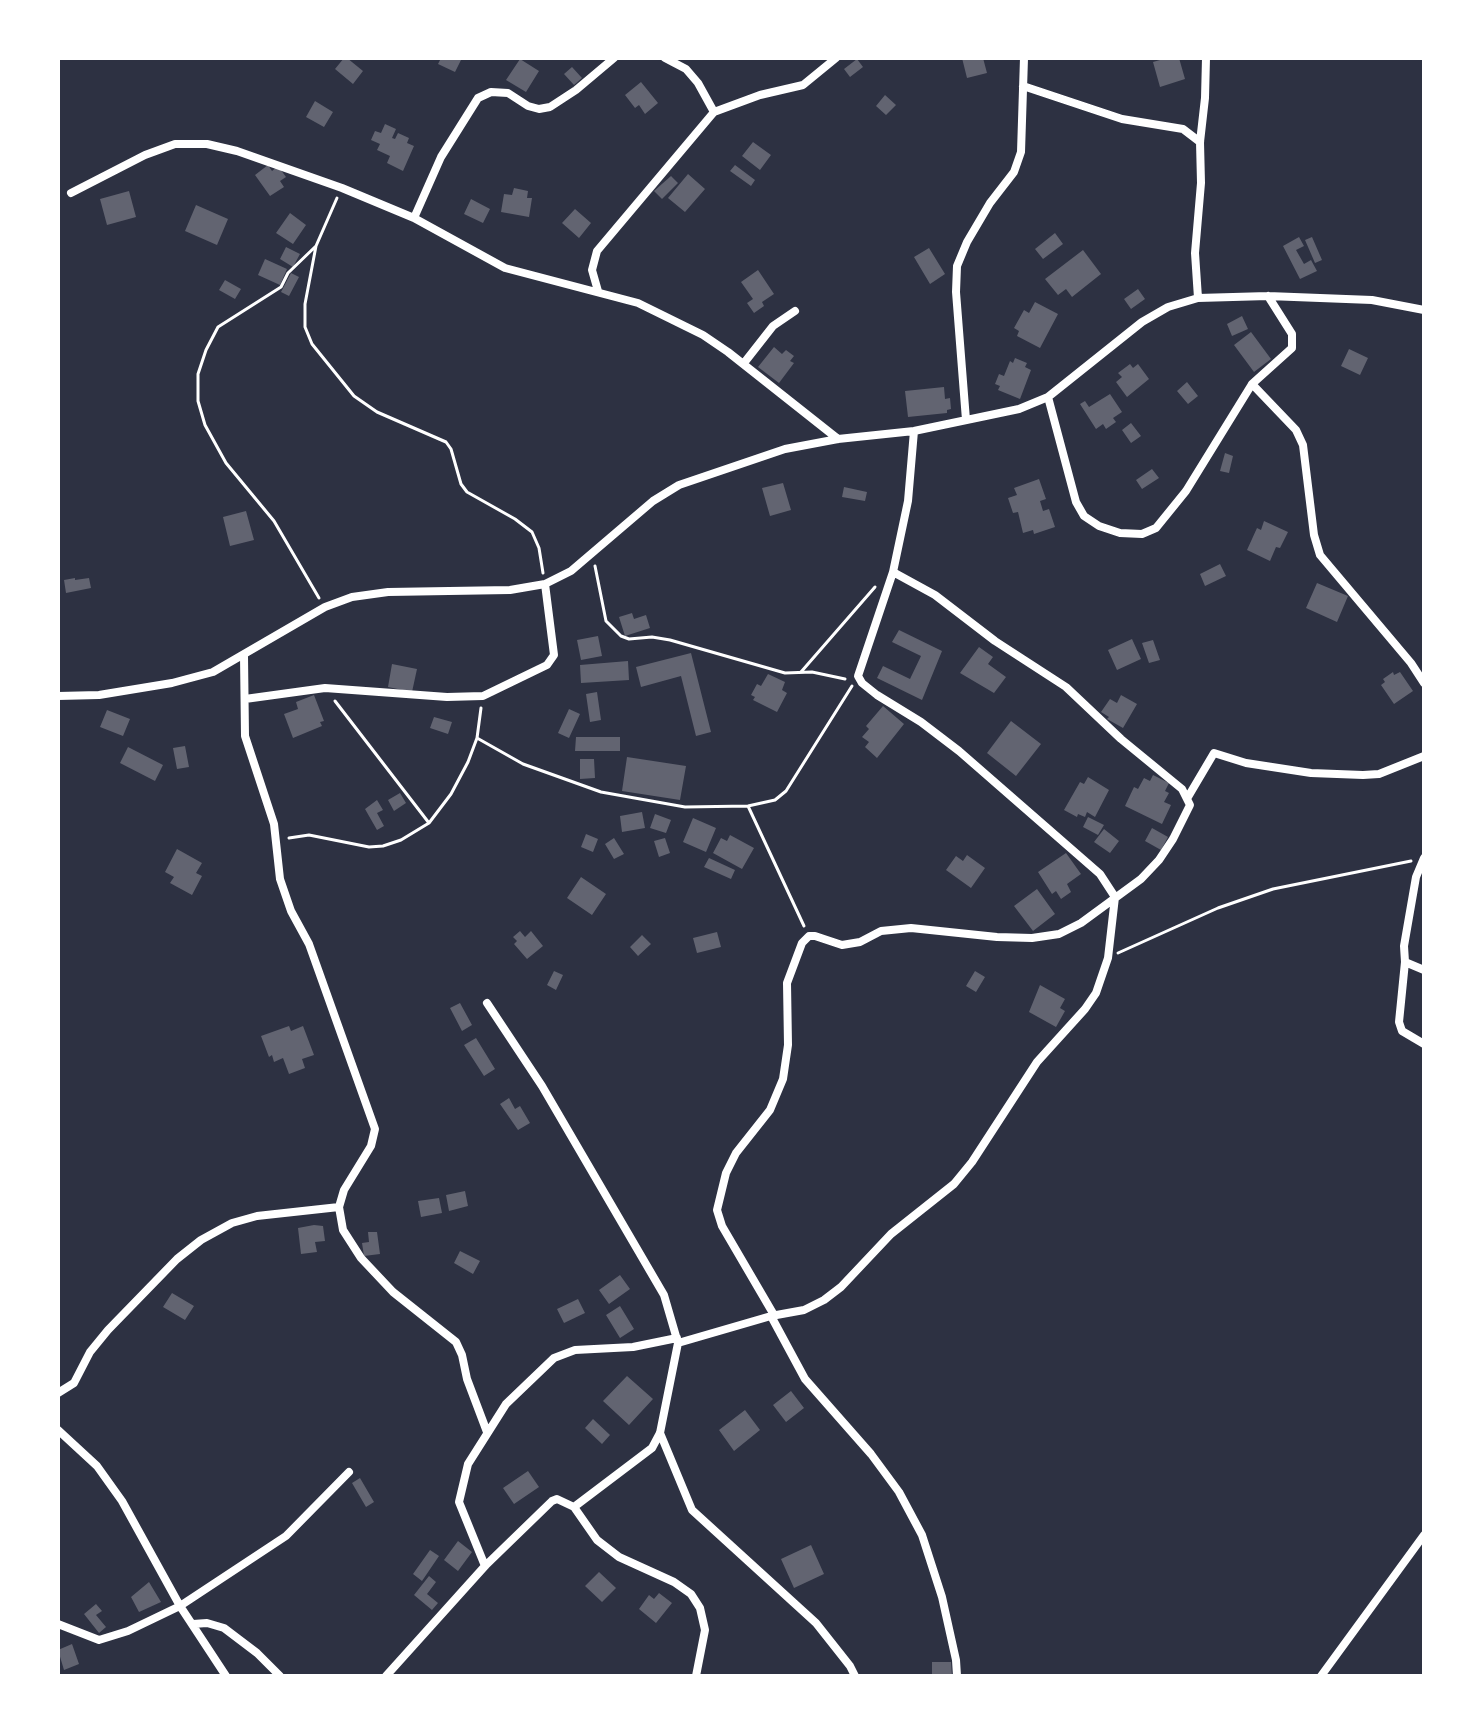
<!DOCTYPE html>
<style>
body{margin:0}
#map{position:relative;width:1482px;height:1734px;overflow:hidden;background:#2d3142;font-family:"Zilla Slab",serif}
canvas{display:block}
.frame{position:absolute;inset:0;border:60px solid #fff;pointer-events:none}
</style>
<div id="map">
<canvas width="1482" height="1734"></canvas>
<div class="frame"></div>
</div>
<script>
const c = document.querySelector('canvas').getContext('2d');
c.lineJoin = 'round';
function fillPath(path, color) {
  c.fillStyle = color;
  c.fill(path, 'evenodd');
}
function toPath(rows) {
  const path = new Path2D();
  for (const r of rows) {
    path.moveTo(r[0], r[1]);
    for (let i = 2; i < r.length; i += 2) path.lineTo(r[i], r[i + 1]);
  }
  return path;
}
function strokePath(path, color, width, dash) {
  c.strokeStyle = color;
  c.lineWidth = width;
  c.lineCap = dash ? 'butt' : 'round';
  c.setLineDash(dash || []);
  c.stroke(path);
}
const building = toPath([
 [344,58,347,58,363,71,353,84,335,69],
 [441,58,462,58,455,72,438,64],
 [962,58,983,58,987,73,967,78],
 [1167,58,1179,58,1185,79,1160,87,1153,62],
 [520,59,539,71,526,92,506,80],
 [857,59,863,67,850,77,844,69],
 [572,67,582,78,574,85,564,74],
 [641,82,658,103,645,114,639,105,635,108,625,95],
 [885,95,896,105,886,115,876,106],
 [315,101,333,112,324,127,306,117],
 [385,124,396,129,392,138,395,139,398,133,409,138,407,143,414,146,403,171,387,163,390,156,377,150,380,144,371,140,375,131,381,133],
 [753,142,771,155,760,170,742,156],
 [268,165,272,171,278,166,286,177,280,181,284,187,270,196,255,175],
 [735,165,755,180,751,186,730,171],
 [688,174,705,189,685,212,668,198],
 [671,176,678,183,662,199,654,191],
 [514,188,528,191,527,198,532,198,529,217,501,212,504,194,512,195],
 [129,191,136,217,107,225,100,199],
 [471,199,490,209,483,223,464,214],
 [196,205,228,219,217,245,185,231],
 [575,209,591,223,579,238,562,223],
 [290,213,306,225,293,244,276,233],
 [1055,233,1063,244,1043,259,1035,249],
 [1299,237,1304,246,1296,250,1304,264,1311,260,1317,271,1300,279,1283,246],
 [1312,237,1322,260,1315,263,1305,240],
 [286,247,300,254,293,267,280,259],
 [929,248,945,274,930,284,914,257],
 [1083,250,1101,274,1072,297,1066,289,1058,295,1045,279],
 [265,259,287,269,280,285,258,275],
 [758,270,774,294,762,302,764,306,754,313,747,303,753,299,741,282],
 [291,273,299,277,289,296,281,292],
 [225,280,241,289,235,299,219,290],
 [1138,289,1145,299,1131,309,1124,299],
 [1035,302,1058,314,1040,348,1017,336,1019,331,1014,328,1024,310,1029,313],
 [1242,316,1248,329,1232,336,1227,324],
 [1251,332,1271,359,1254,372,1234,345],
 [774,347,782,354,786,350,794,356,790,361,794,363,779,383,758,367],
 [1349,349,1368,358,1360,375,1341,366],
 [1015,358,1027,363,1025,367,1031,370,1020,399,998,390,1000,386,995,384,999,374,1004,376,1010,361,1013,363],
 [1130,364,1133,368,1138,364,1149,379,1127,397,1116,382,1122,377,1118,373],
 [1187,382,1198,396,1188,404,1177,391],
 [944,387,945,399,950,398,951,409,947,410,947,413,908,417,905,391],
 [1110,394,1122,412,1113,418,1116,422,1106,429,1103,424,1096,429,1080,404,1085,401,1089,407],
 [1131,423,1141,436,1131,443,1122,430],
 [1225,453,1233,456,1229,473,1220,471],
 [1152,469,1159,478,1142,489,1136,480],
 [1039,479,1046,499,1040,501,1043,511,1049,509,1055,527,1034,534,1033,530,1023,533,1018,512,1013,513,1008,498,1017,495,1014,488],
 [783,483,791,510,770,516,762,488],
 [844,487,867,492,865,501,842,497],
 [246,511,254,540,230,546,223,517],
 [1264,521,1288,532,1280,548,1276,547,1270,561,1247,550,1257,528,1261,530],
 [1220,564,1226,576,1205,586,1200,574],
 [75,578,75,580,89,578,91,588,66,593,64,580],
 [1317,583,1348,596,1337,622,1306,608],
 [632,613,634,619,646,615,650,628,625,636,619,617],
 [899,630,942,651,922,700,877,678,883,666,910,679,921,656,892,642],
 [598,636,602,656,581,660,577,640],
 [1132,639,1141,659,1117,670,1108,650],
 [1153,640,1160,660,1149,663,1142,643],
 [979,647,993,657,988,664,1006,677,994,693,960,673],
 [691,653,711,732,696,736,681,676,641,687,636,667],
 [628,661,629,680,581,683,580,665],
 [392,664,417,669,412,692,388,687],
 [1393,672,1394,675,1400,672,1413,691,1394,704,1381,685,1385,682,1383,679],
 [768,674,785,682,782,690,787,693,777,712,753,700,755,697,751,695,757,684,761,686],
 [597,692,601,720,590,722,586,694],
 [314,695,324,721,320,722,322,726,293,738,284,714,298,709,296,702],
 [1121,695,1137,704,1123,728,1107,719,1109,717,1101,712,1110,699,1117,703],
 [883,706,904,724,877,758,865,747,869,742,862,737,869,729,866,726],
 [569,709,580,714,569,738,558,733],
 [107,710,130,719,123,736,100,727],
 [434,717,452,722,448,734,430,728],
 [1011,721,1041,744,1016,776,987,753],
 [576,737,620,737,620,751,575,751],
 [185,746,189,767,177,769,173,748],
 [128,747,163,765,155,781,120,763],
 [627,757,686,766,680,800,622,791],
 [580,759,594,759,595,778,580,779],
 [1153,775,1169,783,1165,791,1169,793,1164,802,1171,805,1162,824,1125,806,1134,787,1138,789,1144,778,1150,781],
 [1088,777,1109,790,1095,817,1087,812,1085,817,1078,814,1077,817,1064,810,1080,782,1084,784],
 [400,793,406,803,394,811,388,800],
 [377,800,383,810,377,813,384,826,377,830,365,809],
 [642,812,645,828,622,832,620,816],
 [655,814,671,820,666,833,650,828],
 [1088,817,1104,825,1098,835,1083,827],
 [693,818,716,828,706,852,683,842],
 [1152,828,1168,837,1161,850,1145,841],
 [1104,829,1119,841,1110,853,1094,842],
 [586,834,598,839,593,852,581,847],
 [730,835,754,848,742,869,713,853,721,838,727,841],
 [614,838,624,854,614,859,605,844],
 [665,838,670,853,659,857,654,841],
 [177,849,202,863,196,873,202,876,192,895,170,883,174,877,165,872],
 [1066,853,1081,874,1067,884,1071,892,1061,899,1056,891,1052,894,1038,872],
 [967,855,985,868,971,888,946,870,956,856,963,861],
 [709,858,735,870,731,879,704,867],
 [581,877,606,894,592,915,567,898],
 [1037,889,1055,914,1033,931,1014,906],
 [520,931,525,937,531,931,543,946,527,959,514,944,517,941,513,937],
 [717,932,721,947,697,953,693,938],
 [642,935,651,944,638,956,630,947],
 [554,971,563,975,556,990,547,985],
 [975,971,985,977,976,992,966,986],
 [1040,985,1065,999,1060,1008,1065,1011,1056,1027,1029,1012],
 [460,1003,472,1025,462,1031,450,1008],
 [289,1026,291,1031,303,1026,314,1055,302,1059,305,1068,289,1074,283,1058,274,1062,272,1055,269,1057,261,1036],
 [476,1038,495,1069,484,1076,464,1045],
 [509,1098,515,1109,520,1106,530,1123,518,1130,500,1104],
 [465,1191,468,1206,449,1211,446,1195],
 [439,1198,442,1213,421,1217,418,1201],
 [314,1225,323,1226,325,1241,315,1242,317,1252,301,1254,298,1228],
 [368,1232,377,1232,380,1254,364,1256,362,1243,369,1242],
 [460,1251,480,1261,473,1274,454,1263],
 [620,1275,630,1289,609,1304,599,1290],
 [172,1293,194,1306,185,1320,163,1307],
 [578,1299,585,1313,564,1323,557,1309],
 [620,1306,634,1329,620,1338,606,1315],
 [627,1376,653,1399,629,1425,603,1401],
 [791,1391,804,1408,786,1422,773,1405],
 [745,1410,760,1430,734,1451,719,1430],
 [593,1419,610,1435,602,1444,585,1428],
 [528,1471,539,1487,514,1504,503,1488],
 [360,1478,374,1502,366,1507,352,1483],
 [458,1541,472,1552,458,1571,444,1560],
 [811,1545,824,1574,794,1588,781,1559],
 [430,1550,439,1556,422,1581,413,1574],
 [599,1572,616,1588,602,1602,585,1586],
 [429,1576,436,1582,427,1594,438,1603,432,1610,414,1595],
 [149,1582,161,1602,139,1612,131,1597],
 [659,1593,672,1603,656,1623,639,1609,649,1595,654,1599],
 [96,1604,102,1611,96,1615,106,1627,99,1633,84,1614],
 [72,1644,79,1664,64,1670,58,1650],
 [932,1662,951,1662,952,1676,932,1676]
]);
const path = toPath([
 [337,198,316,246,305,304,305,327,312,344,354,396,377,412,446,442,451,449,461,484,467,492,515,519,532,532,539,548,543,573],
 [316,246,288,273,281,287,218,327,206,350,198,374,198,401,205,425,226,463,274,521,319,598],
 [595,566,606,621,621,636,629,639,652,637,670,640,785,673,812,672,845,679],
 [801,672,875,587],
 [335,701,429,823],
 [477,738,523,764,601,792,685,807,748,806,775,800,786,791,852,686],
 [748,806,804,926],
 [289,838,309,835,369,847,383,846,401,840,429,823,451,794,468,762,477,738,481,708],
 [1118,953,1218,908,1273,889,1411,861]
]);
const minor = toPath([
 [665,58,686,69,698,83,714,112],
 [1023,86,1122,119,1183,129,1200,142],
 [71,193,145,155,175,144,207,144,237,151,342,188,414,218,505,268,638,303,703,335,728,352,838,439],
 [414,218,441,157,478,98,491,92,508,93,528,106,539,109,550,107,576,90,614,58],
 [598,291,592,270,597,251,714,112,760,95,803,85,836,58],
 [1198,298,1195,253,1201,183,1200,142,1205,98,1206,58],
 [744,363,773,326,795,311],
 [1252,384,1296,430,1303,445,1314,535,1320,555,1411,663,1424,683],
 [1048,397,1076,502,1084,516,1099,526,1120,533,1142,534,1156,528,1186,491,1252,384,1292,348,1292,334,1268,296],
 [966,420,956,292,957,266,967,242,990,203,1014,172,1021,152,1024,58],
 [244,656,245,736,274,824,280,879,291,911,309,944,375,1129,371,1146,344,1190,339,1207,343,1230,361,1258,393,1292,456,1342,462,1355,467,1379,487,1432],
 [58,696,99,695,172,683,213,672,325,607,352,597,388,592,510,590,545,584,571,571,653,501,679,485,785,449,838,439,914,431,1019,409,1048,397,1142,322,1168,307,1198,298,1268,296,1372,300,1424,310],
 [245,699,325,688,447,697,483,696,547,665,554,655,545,584],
 [1188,797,1214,753,1246,763,1311,773,1363,775,1379,774,1424,756],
 [1424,858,1416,877,1404,946,1405,962,1424,970],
 [1405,962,1399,1022,1402,1031,1424,1044],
 [487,1003,542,1086,664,1295,678,1343,660,1433,652,1448,574,1507],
 [774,1315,722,1226,717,1210,726,1173,736,1153,770,1110,783,1079,788,1045,787,983,802,943,809,936,815,936,842,945,860,942,881,931,911,928,997,937,1032,938,1059,934,1081,923,1141,879,1159,860,1173,839,1190,805,1182,789,1121,739,1066,687,995,641,935,595,893,572],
 [771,1316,805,1379,871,1454,899,1492,922,1535,942,1597,956,1660,957,1676],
 [678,1343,771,1316,804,1310,824,1300,841,1287,891,1234,954,1184,972,1162,1037,1062,1085,1009,1096,993,1108,958,1115,897,1100,874,959,751,921,722,877,695,862,683,858,676,893,572,908,501,914,431],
 [58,1393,74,1383,90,1352,108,1330,177,1259,201,1240,232,1223,257,1216,339,1207],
 [58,1430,97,1466,122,1501,180,1606,226,1676],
 [660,1433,692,1510,816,1623,850,1666,855,1676],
 [485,1566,459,1502,468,1464,506,1404,554,1358,575,1350,633,1347,677,1338],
 [58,1624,99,1640,128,1631,180,1606,286,1536,349,1472],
 [193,1624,207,1623,224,1628,257,1653,280,1676],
 [386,1676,485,1566,552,1501,557,1499,574,1507,597,1540,619,1557,674,1582,691,1594,700,1608,705,1630,696,1676],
 [1321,1676,1424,1535]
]);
fillPath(building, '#626471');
strokePath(path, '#fff', 3);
strokePath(minor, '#fff', 8);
</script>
